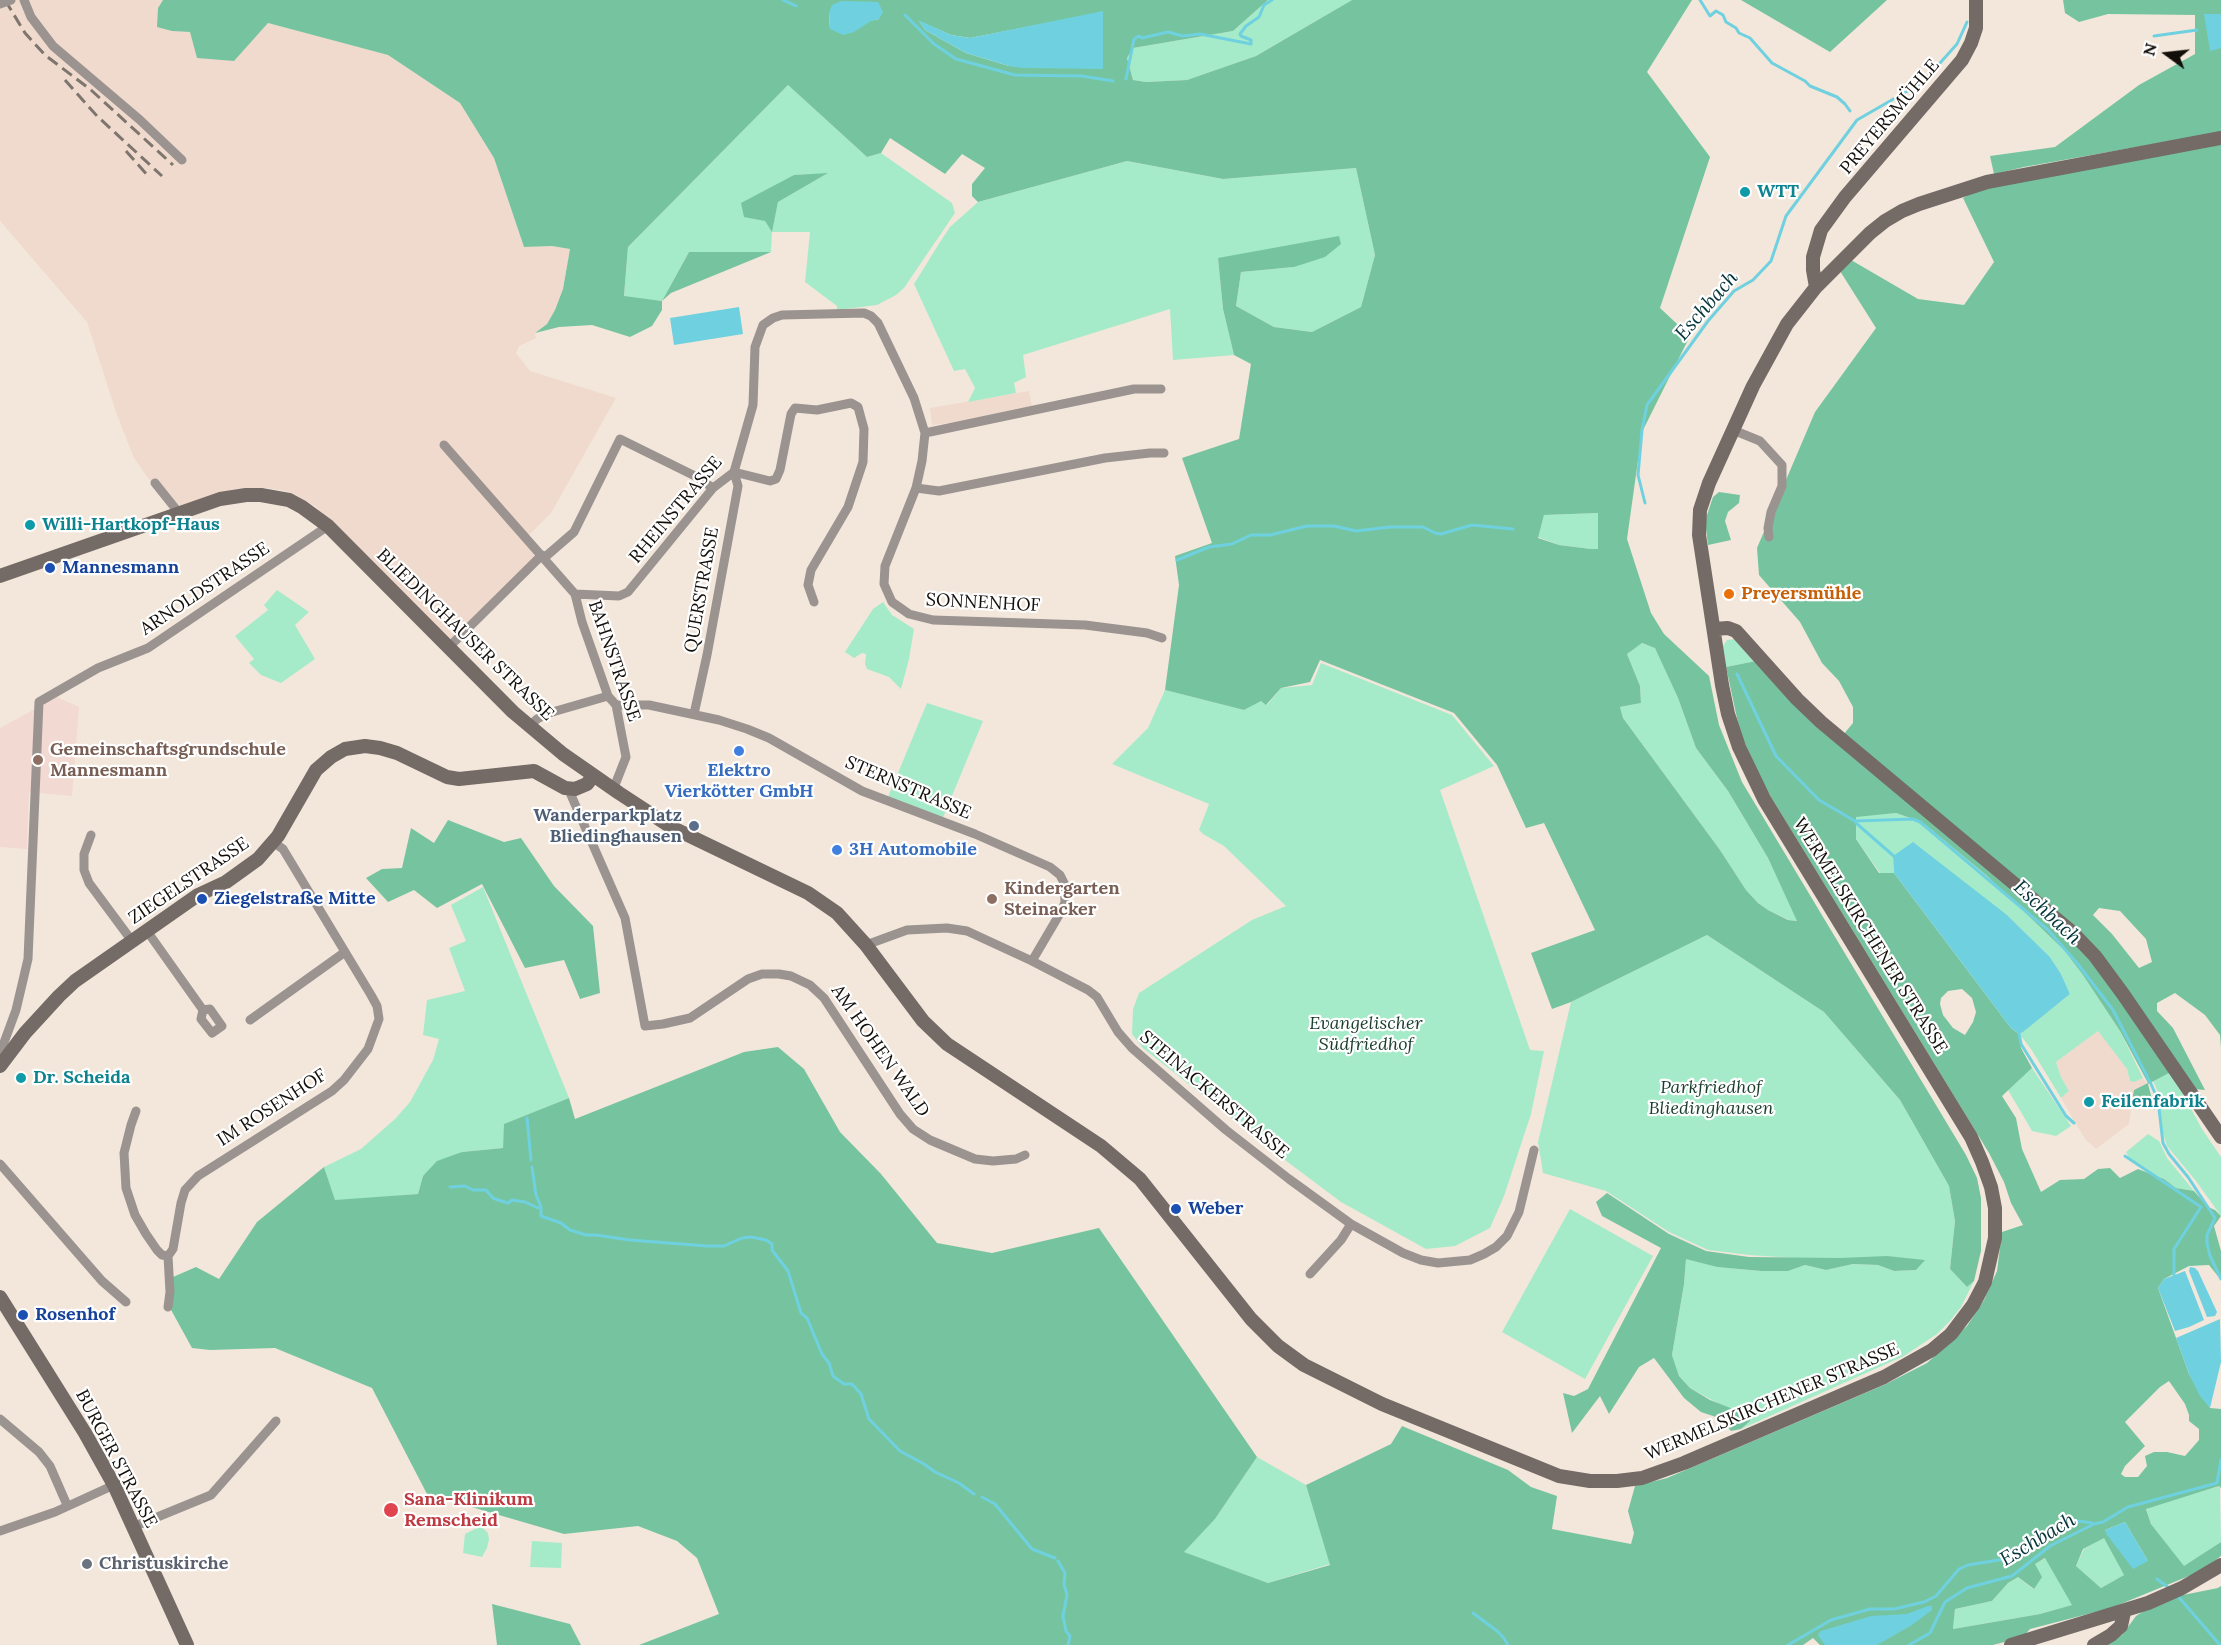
<!DOCTYPE html>
<meta charset="utf-8">
<style>
body{margin:0}
#map{position:relative;width:2221px;height:1645px;overflow:hidden;background:#f3e7db;font-family:Lora,serif}
canvas{display:block}
.north{position:absolute;left:2137px;top:24px;width:60px;height:60px;-webkit-text-stroke:4px #fff;paint-order:stroke;rotate:285deg;font-size:16px;font-weight:700;line-height:24px;text-align:center;color:#120e0a}
.north::after{content:'';display:block;margin:auto;width:21px;height:27px;background:#120e0a;clip-path:polygon(50% 0,100% 100%,50% 72%,0 100%)}
</style>
<div id="map">
<canvas width="2221" height="1645"></canvas>
<div class="north">N</div>
</div>
<script>
const c = document.querySelector('canvas').getContext('2d');
c.lineJoin = 'round';
function fillPath(path, color) {
  c.fillStyle = color;
  c.fill(path, 'evenodd');
}
function toPath(rows) {
  const path = new Path2D();
  for (const r of rows) {
    path.moveTo(r[0], r[1]);
    for (let i = 2; i < r.length; i += 2) path.lineTo(r[i], r[i + 1]);
  }
  return path;
}
function strokePath(path, color, width, dash) {
  c.strokeStyle = color;
  c.lineWidth = width;
  c.lineCap = dash ? 'butt' : 'round';
  c.setLineDash(dash || []);
  c.stroke(path);
}
function label(font, color, halo, rows, align = 'center') {
  c.font = font + ' Lora,serif';
  c.lineWidth = 4.5;
  c.setLineDash([]);
  c.textBaseline = 'middle';
  c.strokeStyle = halo;
  c.fillStyle = color;
  for (const [text, x, y, turn = 0] of rows) {
    c.save();
    c.translate(x, y);
    c.rotate((+turn || 0) * Math.PI / 180);
    c.textAlign = isNaN(turn) ? turn : align;
    if (halo) c.strokeText(text, 0, 0);
    c.fillText(text, 0, 0);
    c.restore();
  }
}
const industrial = toPath([
 [0,0,163,0,158,8,172,31,190,32,234,60,267,23,388,55,460,103,494,158,524,247,552,246,570,249,563,289,555,310,547,324,535,333,536,338,519,346,516,353,530,371,616,398,551,513,526,538,540,554,451,639,315,506,299,497,286,491,267,488,234,489,170,509,134,458,117,415,87,322,0,221],
 [1029,391,1032,406,958,422,932,425,930,408],
 [2099,1030,2127,1069,2130,1081,2139,1080,2143,1078,2148,1084,2134,1090,2129,1124,2096,1149,2085,1139,2061,1098,2069,1091,2061,1077,2056,1062]
]);
const education = toPath([
 [57,697,79,707,72,796,29,792,27,849,0,847,0,728]
]);
const green = toPath([
 [1268,0,1352,0,1256,56,1187,80,1146,82,1133,80,1127,58,1133,48,1233,31],
 [788,85,867,157,881,153,952,203,955,213,904,288,896,295,877,305,837,310,837,306,805,282,810,232,772,232,771,252,689,252,662,301,624,297,628,247],
 [826,174,778,202,772,231,765,221,794,175],
 [1127,161,1223,179,1356,168,1375,255,1361,307,1312,332,1274,327,1236,306,1241,272,1294,267,1218,258,1223,309,1234,355,1173,360,1170,309,1023,355,1026,377,1014,383,1016,393,968,402,975,388,965,369,954,371,914,284,940,242,950,227,978,202],
 [1598,513,1599,549,1591,549,1559,545,1538,537,1544,515],
 [277,590,309,612,295,625,315,659,281,683,261,675,249,663,254,659,235,636,268,610,264,605],
 [883,602,892,615,914,629,909,659,901,689,889,677,867,669,865,664,866,654,862,653,854,658,845,652,873,609],
 [1734,639,1756,661,1726,667,1723,646,1727,640],
 [1641,643,1655,647,1678,698,1696,748,1728,791,1768,858,1798,921,1789,920,1768,910,1758,903,1746,890,1720,850,1623,718,1620,707,1641,703,1640,686,1627,654],
 [1321,663,1452,715,1494,766,1440,790,1530,1050,1544,1051,1531,1114,1504,1196,1490,1228,1455,1246,1426,1249,1341,1202,1289,1163,1143,1048,1132,1034,1133,1009,1139,993,1252,920,1286,906,1224,846,1203,834,1199,830,1209,804,1112,764,1148,728,1165,690,1244,710,1261,700,1267,705,1281,688,1312,685],
 [927,703,983,721,942,820,888,797],
 [1896,813,1922,822,1986,875,2064,950,2083,975,2120,1031,2143,1078,2134,1082,2130,1081,2127,1069,2098,1031,2056,1062,2061,1077,2069,1091,2061,1098,2031,1049,2021,1036,2021,1033,2070,994,2061,974,2050,957,2007,915,1893,856,1894,873,1880,873,1856,839,1856,816],
 [483,887,569,1098,505,1124,503,1148,462,1152,423,1176,418,1194,335,1201,324,1167,361,1149,395,1119,410,1102,433,1060,439,1039,423,1035,427,1000,465,991,449,948,466,941,451,905],
 [1707,935,1824,1012,1900,1100,1949,1186,1955,1221,1950,1269,1967,1287,1974,1281,1961,1307,1950,1321,1937,1334,1904,1356,1741,1429,1750,1421,1690,1388,1679,1376,1672,1355,1684,1284,1686,1258,1717,1267,1761,1271,1788,1271,1805,1265,1826,1270,1853,1264,1878,1265,1894,1271,1916,1270,1919,1266,1749,1255,1708,1250,1669,1232,1606,1191,1543,1173,1538,1142,1571,1002],
 [2032,1068,2071,1126,2056,1136,2032,1131,2008,1090],
 [2171,1072,2202,1129,2221,1157,2221,1216,2196,1181,2167,1146,2163,1133,2158,1092,2153,1081],
 [2148,1134,2159,1141,2167,1158,2194,1191,2176,1188,2164,1179,2151,1174,2130,1159,2126,1152],
 [1570,1209,1653,1256,1585,1379,1502,1332],
 [1257,1457,1306,1485,1330,1564,1268,1583,1183,1552,1215,1519],
 [2220,1486,2221,1542,2184,1567,2151,1524,2146,1508],
 [481,1526,488,1533,489,1539,487,1548,482,1557,463,1553,465,1534],
 [2104,1537,2124,1575,2101,1588,2076,1566,2084,1549],
 [532,1541,562,1543,561,1568,530,1567],
 [2046,1558,2073,1605,2040,1614,1953,1629,1955,1609,1992,1601,2008,1583,2018,1577,2033,1589,2035,1564]
]);
const forest = toPath([
 [163,0,1268,0,1233,31,1133,48,1127,58,1133,80,1146,82,1187,80,1256,56,1352,0,1692,0,1647,72,1710,157,1660,308,1690,336,1642,432,1627,539,1651,613,1664,634,1709,676,1719,725,1742,782,1966,1155,1977,1178,1981,1198,1981,1251,1974,1281,1967,1287,1950,1269,1955,1221,1949,1186,1900,1100,1824,1012,1707,935,1571,1002,1552,1009,1531,953,1595,930,1544,823,1526,828,1497,765,1454,713,1320,660,1310,682,1281,688,1266,705,1261,701,1244,710,1165,690,1179,585,1175,556,1212,543,1182,458,1239,439,1251,364,1234,355,1223,309,1218,258,1339,236,1341,244,1325,257,1294,267,1241,272,1236,306,1274,327,1312,332,1361,307,1375,255,1356,168,1223,179,1127,161,978,202,972,196,972,184,985,168,962,154,945,174,890,138,881,153,867,157,788,85,628,247,624,296,662,301,689,252,771,252,671,293,662,301,662,310,652,326,630,337,592,325,559,327,535,333,547,324,555,310,563,289,570,249,552,246,524,247,494,158,460,103,388,55,268,23,234,61,197,58,190,32,172,31,157,27,158,8],
 [1103,12,1103,68,1009,66,966,53,925,30,919,21,951,35,970,38],
 [829,13,879,19,830,29],
 [1598,513,1598,549,1591,549,1559,545,1538,538,1544,515],
 [1642,643,1655,648,1678,698,1696,748,1728,791,1768,858,1797,921,1788,920,1768,910,1758,903,1746,890,1720,850,1623,718,1620,707,1641,703,1640,686,1627,654],
 [1741,0,1887,0,1830,52],
 [2063,0,2221,0,2221,132,2024,167,1994,174,1990,156,2055,147,2139,85,2195,54,2195,15,2108,14,2079,22,2065,13],
 [2221,143,2221,1049,2220,1035,2205,1015,2175,993,2157,1003,2157,1011,2173,1028,2205,1090,2193,1089,2104,962,1843,735,1853,723,1853,707,1839,681,1822,663,1800,622,1759,575,1757,548,1815,412,1876,328,1840,271,1851,260,1918,299,1964,305,1994,262,1963,198,1983,186],
 [2099,908,2120,911,2146,939,2152,962,2139,968,2112,934,2093,915],
 [828,173,778,202,772,232,765,221,744,217,741,203,794,175],
 [1719,492,1740,495,1739,503,1728,512,1725,521,1731,540,1708,545,1705,521,1713,497],
 [1756,661,2089,955,2171,1072,2148,1084,2155,1110,2141,1103,2132,1101,2134,1090,2148,1083,2120,1031,2083,975,2064,950,1986,875,1922,822,1896,813,1856,817,1856,839,1879,873,1894,873,2011,1028,2019,1034,2021,1048,2032,1068,2002,1096,2016,1118,2022,1149,2041,1192,2060,1180,2084,1179,2098,1169,2110,1168,2120,1178,2138,1169,2164,1179,2176,1188,2194,1191,2208,1207,2215,1210,2221,1216,2214,1226,2221,1251,2221,1280,2209,1265,2189,1266,2164,1279,2158,1288,2189,1374,2210,1408,2221,1409,2221,1488,2219,1486,2146,1509,2151,1524,2184,1566,2221,1542,2221,1556,2201,1571,2111,1608,2030,1629,2023,1637,1993,1645,1820,1645,1813,1638,1803,1645,639,1645,719,1614,697,1558,677,1541,638,1526,564,1534,427,1494,372,1388,275,1348,210,1350,192,1348,170,1308,173,1277,196,1267,219,1279,257,1222,324,1167,335,1200,418,1194,423,1176,437,1161,462,1152,503,1148,504,1124,569,1098,575,1119,744,1052,778,1047,804,1069,840,1132,881,1174,937,1243,992,1253,1099,1228,1257,1457,1215,1519,1184,1552,1268,1583,1330,1565,1306,1485,1391,1444,1402,1426,1508,1470,1531,1487,1557,1496,1552,1529,1631,1544,1634,1533,1628,1511,1635,1486,1667,1478,1886,1384,1927,1363,1967,1326,1984,1300,1997,1271,2002,1232,2023,1225,2011,1203,2004,1182,1989,1153,1763,784,1740,732,1726,667],
 [1962,989,1972,998,1976,1012,1973,1022,1965,1035,1953,1028,1943,1015,1940,1004,1941,998,1948,991],
 [2169,1381,2185,1404,2189,1415,2189,1421,2199,1429,2199,1440,2185,1456,2167,1452,2154,1452,2145,1456,2147,1466,2138,1477,2125,1477,2121,1474,2125,1466,2145,1446,2125,1422,2160,1387],
 [2125,1522,2132,1534,2148,1561,2105,1530],
 [2104,1538,2124,1575,2101,1588,2076,1566,2083,1549],
 [2045,1558,2072,1605,2040,1614,1953,1629,1955,1609,1992,1601,2008,1583,2018,1577,2034,1589,2042,1577,2035,1564],
 [448,820,504,842,521,838,554,886,593,926,600,993,580,999,564,960,525,968,482,884,437,908,414,890,388,902,366,878,382,869,402,868,411,828,434,843],
 [1607,1193,1669,1234,1706,1251,1749,1257,1840,1258,1887,1256,1925,1260,1916,1270,1894,1271,1878,1265,1853,1264,1826,1270,1805,1265,1788,1271,1761,1271,1717,1267,1686,1259,1684,1284,1672,1355,1679,1376,1690,1388,1710,1400,1751,1416,1750,1421,1741,1429,1731,1431,1719,1418,1701,1412,1684,1398,1654,1358,1639,1367,1609,1414,1600,1396,1572,1433,1563,1393,1574,1396,1588,1389,1661,1248,1602,1216,1596,1202],
 [2221,1586,2221,1645,2105,1645,2122,1635,2136,1616,2147,1609,2183,1595,2218,1588],
 [492,1604,570,1624,581,1645,497,1645]
]);
const water = toPath([
 [841,1,878,2,883,12,879,19,871,21,854,32,843,35,830,29,829,13,832,5],
 [1103,11,1103,69,1023,68,1009,66,966,53,925,30,918,20,951,35,970,38],
 [2204,14,2221,14,2221,48,2210,51],
 [739,307,743,334,674,345,670,318],
 [1913,842,2007,915,2050,957,2061,974,2070,994,2023,1032,2019,1034,2011,1028,1894,873,1893,856],
 [2190,1267,2195,1268,2198,1271,2217,1312,2215,1316,2207,1317,2189,1271],
 [2185,1271,2204,1320,2189,1327,2175,1331,2158,1288,2164,1279],
 [2220,1319,2221,1362,2210,1408,2200,1396,2189,1374,2176,1338],
 [2125,1522,2148,1561,2133,1569,2107,1535,2105,1530],
 [1928,1606,1932,1606,1932,1610,1912,1625,1877,1645,1825,1645,1819,1637,1818,1634,1821,1631,1871,1616,1907,1614]
]);
const stream = toPath([
 [783,0,796,6],
 [1700,0,1710,16,1716,11,1723,15,1726,22,1736,28,1739,33,1750,38,1772,63,1805,81,1810,86,1837,97,1845,104,1850,111],
 [905,15,934,44,956,59,1015,75,1082,76,1113,81],
 [2154,36,2197,30],
 [1126,79,1134,39,1139,36,1142,38,1168,32,1183,36,1200,34,1251,44,1251,40,1241,36,1240,34,1246,26,1259,17,1264,5,1272,0],
 [1645,503,1638,475,1642,430,1647,405,1708,321,1734,291,1753,280,1771,261,1786,216,1857,120,1923,82,1957,44,1967,22],
 [1177,560,1209,547,1232,544,1251,535,1270,535,1307,526,1334,526,1356,531,1390,527,1423,527,1435,533,1441,534,1472,525,1513,529],
 [1737,674,1776,756,1819,800,1855,821,1913,819,1920,822,2048,930,2077,963,2113,1010,2151,1084,2158,1100,2163,1143,2169,1154,2188,1177,2215,1218,2207,1235,2207,1243,2210,1256,2221,1279],
 [1856,823,1896,858],
 [2019,1033,2021,1044,2066,1116,2074,1123],
 [527,1118,531,1160],
 [2125,1156,2201,1207,2174,1249,2174,1275],
 [532,1167,536,1195,541,1207,541,1216,561,1223,570,1230,586,1235,596,1235,630,1240,707,1246,724,1246,742,1238,751,1237,766,1240,772,1244,772,1250,788,1271,801,1313,807,1318,822,1354,829,1363,833,1376,844,1384,852,1384,861,1394,869,1419,900,1451,924,1464,935,1472,959,1483,974,1494],
 [450,1187,465,1186,473,1190,486,1190,493,1198,501,1201,508,1203,512,1200,525,1202,538,1208,540,1207],
 [982,1497,995,1504,1032,1549,1055,1558],
 [1058,1561,1065,1573,1064,1584,1067,1595,1063,1616,1066,1631,1070,1636,1068,1645],
 [2157,1579,2169,1588],
 [2176,1594,2220,1645],
 [1473,1613,1497,1631,1503,1637,1508,1645],
 [1788,1645,1831,1620,1870,1609,1894,1609,1924,1602,1936,1596,1959,1569,1968,1565,2005,1559,2039,1544,2079,1521,2092,1523],
 [1909,1645,1930,1633,1945,1602,1967,1588,2012,1576,2050,1546,2094,1524,2103,1522,2128,1507,2217,1483,2221,1460]
]);
const street = toPath([
 [24,0,31,17,53,46,140,120,182,160],
 [1733,430,1760,441,1782,465,1782,486,1771,512,1768,528,1769,537],
 [925,433,1134,389,1161,389],
 [444,445,575,594,582,622,608,696,616,705,626,757,613,790],
 [734,472,770,481,776,479,780,470,791,414,795,408,817,410,851,403,858,407,864,429,863,462,848,507,811,570,808,585,814,602],
 [155,483,179,513],
 [916,488,939,491,1105,458,1150,453,1164,453],
 [544,558,574,532,620,439,695,476,713,488],
 [575,594,619,596,628,592,713,488,734,472,753,405,755,347,763,325,773,318,782,315,864,313,871,316,878,323,914,398,925,433,922,461,916,488,885,566,884,584,892,602,909,614,933,620,1085,625,1147,633,1162,638],
 [449,647,542,555],
 [616,705,649,705,719,720,747,729,769,738,862,791,975,834,1050,867,1060,875,1064,883,1065,902,1062,910,1032,961],
 [694,714,707,655,738,486,734,472],
 [530,726,537,719,549,713,608,696],
 [571,789,571,795,625,918,645,1026,663,1024,690,1018,748,979,762,974,779,974,791,976,810,985,824,998,900,1114,913,1129,930,1140,975,1159,993,1161,1016,1159,1025,1155],
 [91,835,84,854,84,870,89,883,132,941],
 [147,931,203,1010,201,1019,212,1033,222,1026,210,1009,203,1010],
 [866,945,907,930,947,928,967,931,1032,961,1088,990,1097,997,1118,1032,1132,1048,1226,1130,1289,1179,1351,1224,1403,1253,1421,1260,1438,1263,1470,1260,1484,1254,1496,1247,1507,1236,1519,1212,1534,1150],
 [250,1020,345,952],
 [1,1063,2,1048,16,1010,28,959,39,702,98,668,148,648,328,526],
 [136,1111,131,1125,124,1153,126,1188,135,1215,146,1234,157,1250,162,1255,168,1256],
 [0,1164,102,1281,126,1302],
 [1310,1274,1341,1240,1351,1224],
 [168,1307,170,1292,168,1256,173,1249,181,1203,185,1190,198,1176,332,1091,344,1080,368,1049,379,1019,377,1006,371,995,283,849,273,842],
 [0,1419,39,1452,50,1466,67,1505],
 [133,1527,211,1495,276,1421],
 [0,1531,55,1512,114,1485]
]);
const secondary = toPath([
 [1816,287,1813,270,1813,257,1821,230,1845,197,1962,60,1971,43,1976,28,1976,0],
 [0,576,220,499,246,495,261,495,289,500,302,507,328,526,513,712,563,754,619,793,671,827,808,893,837,913,866,945,923,1021,947,1044,1101,1146,1140,1179,1251,1319,1278,1346,1304,1365,1382,1404,1559,1476,1590,1481,1617,1481,1642,1478,1684,1463,1884,1377,1932,1350,1951,1334,1973,1305,1985,1282,1995,1238,1995,1208,1991,1187,1982,1162,1971,1137,1764,799,1739,747,1728,714,1722,685,1699,535,1700,510,1709,483,1753,386,1787,324,1816,287,1870,233,1885,221,1902,211,1919,204,1987,182,2221,138],
 [1714,629,1728,628,1736,631,1797,699,1821,722,2072,932,2095,956,2123,994,2221,1137],
 [0,1066,25,1033,59,996,75,981,198,895,226,882,258,859,278,836,316,770,331,757,345,749,365,746,380,748,397,753,447,777,459,779,534,771,565,788,575,789,587,784,593,776],
 [0,1297,85,1433,114,1485,187,1645],
 [2011,1645,2148,1603,2182,1588,2221,1565],
 [2094,1645,2111,1635,2121,1626,2124,1612]
]);
const rail = toPath([
 [5,0,25,33,45,55,91,90,173,165],
 [65,80,97,116,162,176],
 [126,151,150,178]
]);
const streetBridge = toPath([
 [0,4,11,0]
]);
const markers = [
 [1745,192,6,"#0f9aa8"],
 [30,525,6,"#0f9aa8"],
 [50,568,6,"#1a4fb4"],
 [1729,594,6,"#e8710a"],
 [739,751,6,"#3f7fe0"],
 [38,760,6,"#8d6e63"],
 [694,826,6,"#5c6f8a"],
 [837,850,6,"#3f7fe0"],
 [202,899,6,"#1a4fb4"],
 [992,899,6,"#8d6e63"],
 [21,1078,6,"#0f9aa8"],
 [2089,1102,6,"#0f9aa8"],
 [1176,1209,6,"#1a4fb4"],
 [23,1315,6,"#1a4fb4"],
 [391,1510,8,"#e0444e"],
 [87,1564,6,"#6b7280"]
];
const streetNames = [
 ["PREYERSMÜHLE",1890,117,-50],
 ["RHEINSTRASSE",676,510,-50],
 ["ARNOLDSTRASSE",205,589,-34],
 ["QUERSTRASSE",702,590,-80],
 ["SONNENHOF",983,603,3],
 ["BLIEDINGHAUSER STRASSE",465,635,44],
 ["BAHNSTRASSE",614,661,71],
 ["STERNSTRASSE",908,788,23],
 ["ZIEGELSTRASSE",189,881,-34],
 ["WERMELSKIRCHENER STRASSE",1870,936,58],
 ["AM HOHEN WALD",880,1051,55],
 ["STEINACKERSTRASSE",1214,1095,40],
 ["IM ROSENHOF",272,1108,-33],
 ["WERMELSKIRCHENER STRASSE",1772,1402,-23],
 ["BURGER STRASSE",116,1459,62]
];
const cultureNames = [
 ["WTT",1757,192],
 ["Willi-Hartkopf-Haus",42,525],
 ["Dr. Scheida",33,1078],
 ["Feilenfabrik",2101,1102]
];
const transitNames = [
 ["Mannesmann",62,568],
 ["Ziegelstraße Mitte",214,899],
 ["Weber",1188,1209],
 ["Rosenhof",35,1315]
];
const foodNames = [
 ["Preyersmühle",1741,594]
];
const educationNames = [
 ["Gemeinschaftsgrundschule",50,750],
 ["Mannesmann",50,771],
 ["Kindergarten",1004,889],
 ["Steinacker",1004,910]
];
const shopNames = [
 ["Elektro",739,771],
 ["Vierkötter GmbH",739,792],
 ["3H Automobile",849,850,"left"]
];
const serviceNames = [
 ["Wanderparkplatz",682,816],
 ["Bliedinghausen",682,837]
];
const parkNames = [
 ["Evangelischer",1366,1024],
 ["Südfriedhof",1366,1045],
 ["Parkfriedhof",1711,1088],
 ["Bliedinghausen",1711,1109]
];
const healthNames = [
 ["Sana-Klinikum",404,1500],
 ["Remscheid",404,1521]
];
const worshipNames = [
 ["Christuskirche",99,1564]
];
const waterNames = [
 ["Eschbach",1707,306,-49],
 ["Eschbach",2047,913,43],
 ["Eschbach",2038,1540,-31]
];
fillPath(industrial, '#f0dacd');
fillPath(education, '#f2d9d1');
fillPath(green, '#a6ebc9');
fillPath(forest, '#76c49f');
fillPath(water, '#6fd1df');
strokePath(stream, '#6fd1df', 3);
strokePath(street, '#9a9390', 9);
strokePath(secondary, '#746a66', 14);
strokePath(rail, '#7d756e', 3, [12, 6]);
strokePath(streetBridge, '#9a9390', 9);
for (const [x, y, r, color] of markers) {
  const dot = new Path2D();
  dot.arc(x, y, r, 0, 2 * Math.PI);
  c.fillStyle = color;
  c.fill(dot);
  strokePath(dot, '#fff', 2);
}
label('18px', '#120e0a', '#fff', streetNames);
label('bold 18px', '#0d838f', '#fff', cultureNames, 'left');
label('bold 18px', '#164399', '#fff', transitNames, 'left');
label('bold 18px', '#c56008', '#fff', foodNames, 'left');
label('bold 18px', '#785e54', '#fff', educationNames, 'left');
label('bold 18px', '#366cbe', '#fff', shopNames);
label('bold 18px', '#4e5e75', '#fff', serviceNames, 'right');
label('italic 18px', '#1a3d2d', '#fff', parkNames);
label('bold 18px', '#be3a42', '#fff', healthNames, 'left');
label('bold 18px', '#5b616d', '#fff', worshipNames, 'left');
label('italic 20px', '#03343a', '#fff', waterNames);
</script>
